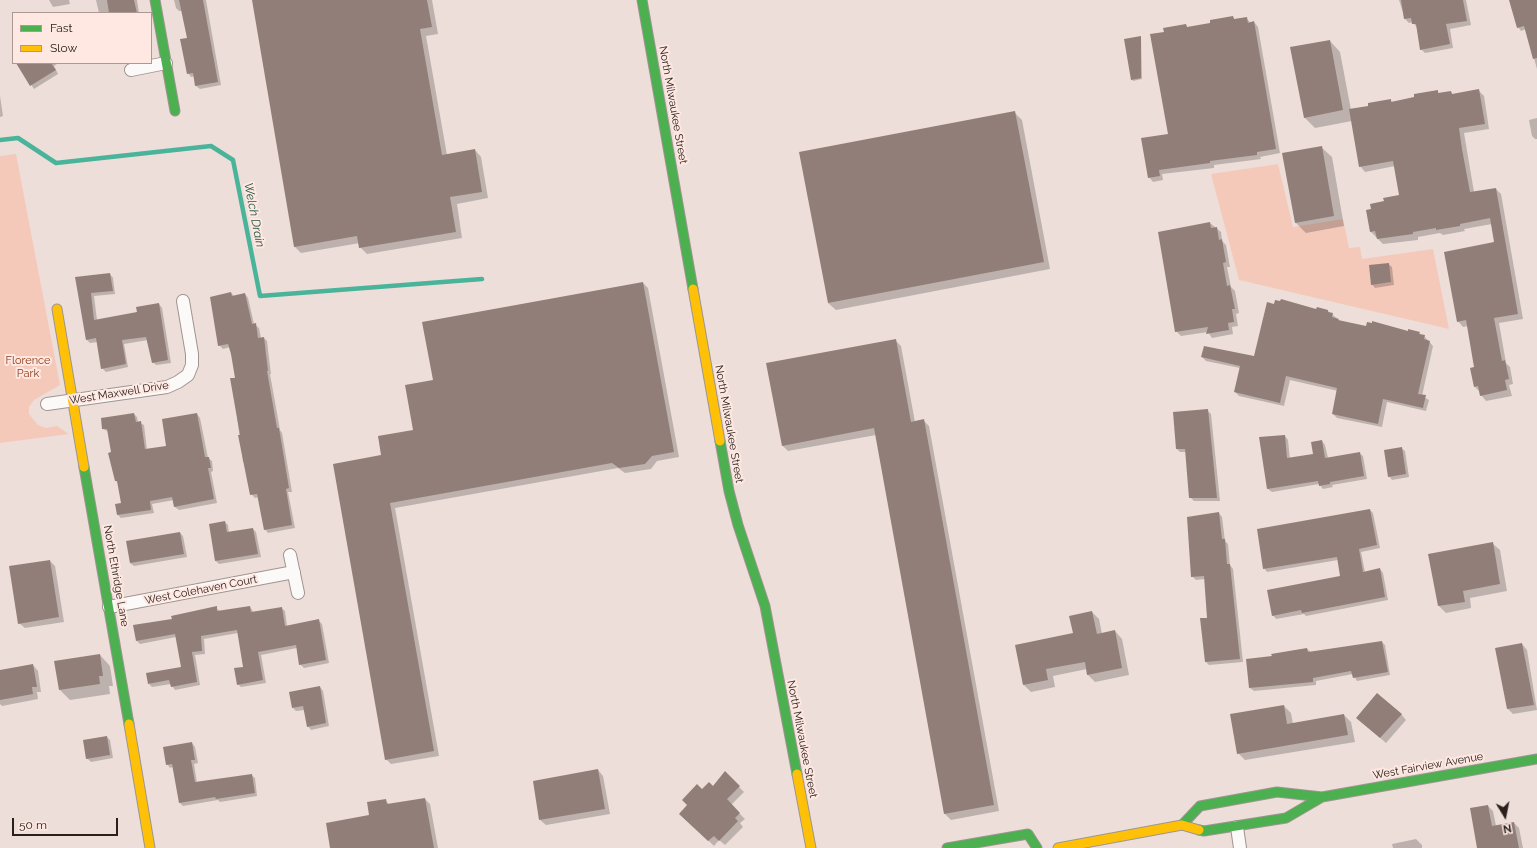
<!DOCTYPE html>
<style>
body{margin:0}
#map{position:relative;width:1537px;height:848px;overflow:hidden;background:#edded9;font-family:Raleway,sans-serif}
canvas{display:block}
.legend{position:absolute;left:12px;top:12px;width:140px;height:52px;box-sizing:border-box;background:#fee8e1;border:1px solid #a99893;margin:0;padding:5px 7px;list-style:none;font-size:12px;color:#29201d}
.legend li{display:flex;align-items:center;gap:8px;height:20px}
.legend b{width:20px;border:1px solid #a99893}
.north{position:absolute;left:1485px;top:796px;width:40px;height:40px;-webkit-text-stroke:3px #fee8e1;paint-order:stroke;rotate:170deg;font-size:11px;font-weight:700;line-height:16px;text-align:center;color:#29201d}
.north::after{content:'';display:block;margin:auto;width:14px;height:18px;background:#29201d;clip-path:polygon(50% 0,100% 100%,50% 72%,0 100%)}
.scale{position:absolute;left:12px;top:818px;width:106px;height:18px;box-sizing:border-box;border:2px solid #29201d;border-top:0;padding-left:5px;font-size:12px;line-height:14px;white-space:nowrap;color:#29201d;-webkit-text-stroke:3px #fee8e1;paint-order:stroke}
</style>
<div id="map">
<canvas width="1537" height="848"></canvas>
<ul class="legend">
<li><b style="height:5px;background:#4caf50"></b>Fast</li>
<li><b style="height:5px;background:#ffc107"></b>Slow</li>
</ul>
<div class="north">N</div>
<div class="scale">50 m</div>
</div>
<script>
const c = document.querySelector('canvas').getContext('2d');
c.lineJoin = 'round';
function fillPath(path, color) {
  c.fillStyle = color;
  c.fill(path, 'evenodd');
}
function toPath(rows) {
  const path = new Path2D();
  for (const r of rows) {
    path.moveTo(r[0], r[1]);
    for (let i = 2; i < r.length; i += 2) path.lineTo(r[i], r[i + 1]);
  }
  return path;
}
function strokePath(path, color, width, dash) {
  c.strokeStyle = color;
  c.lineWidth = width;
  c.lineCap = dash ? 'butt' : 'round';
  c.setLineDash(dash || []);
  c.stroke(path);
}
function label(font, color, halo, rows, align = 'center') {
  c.font = font + ' Raleway,sans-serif';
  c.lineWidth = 4;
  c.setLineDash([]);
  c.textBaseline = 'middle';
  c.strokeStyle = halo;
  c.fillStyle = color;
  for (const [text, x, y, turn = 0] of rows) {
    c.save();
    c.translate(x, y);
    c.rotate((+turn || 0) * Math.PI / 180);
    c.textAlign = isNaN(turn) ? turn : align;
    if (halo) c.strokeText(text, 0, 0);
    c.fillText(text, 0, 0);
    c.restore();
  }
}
const green = toPath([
 [16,154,60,385,34,400,29,407,29,414,38,425,46,428,57,426,69,434,0,443,0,156],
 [1278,164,1293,227,1343,219,1349,248,1360,247,1362,259,1433,249,1449,329,1239,280,1211,174]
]);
const shadow = toPath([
 [49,0,69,0,70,4,53,7],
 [96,0,137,0,139,13,99,13],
 [174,0,206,0,221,85,200,89,196,86,195,76,191,77,188,73,188,39,182,11,179,11,176,8],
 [253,0,432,0,438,34,426,36,447,155,475,150,481,157,488,198,457,204,462,238,367,254,360,247,360,243,301,253,295,247],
 [1399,0,1466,0,1471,25,1450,29,1453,48,1425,53,1421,49,1417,28,1413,22,1409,23,1405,19],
 [1512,0,1537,0,1537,69,1526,29,1521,31,1518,27],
 [1233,17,1235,20,1246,18,1251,23,1254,22,1258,27,1280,153,1260,157,1261,159,1214,165,1214,168,1162,174,1163,180,1153,182,1149,177,1169,134,1165,33,1186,26,1189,28,1211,24],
 [1141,37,1142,79,1133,81,1132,79],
 [1330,41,1340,52,1351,110,1370,106,1390,100,1393,102,1416,98,1437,91,1440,94,1451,92,1453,95,1478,90,1484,96,1489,129,1464,133,1474,192,1496,189,1501,194,1523,319,1499,323,1506,363,1510,367,1513,384,1509,385,1512,396,1486,401,1481,395,1480,392,1475,387,1476,368,1468,326,1463,327,1458,321,1495,243,1492,224,1464,229,1465,231,1443,235,1440,233,1418,237,1418,240,1383,244,1371,232,1367,211,1400,196,1395,166,1365,172,1360,166,1352,121,1315,128,1304,117],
 [17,63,58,63,54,66,58,74,34,89],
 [0,96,3,116,0,117],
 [1015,113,1022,120,1050,269,836,310,828,303],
 [1537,118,1537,139,1535,139,1532,136,1529,120],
 [1321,147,1332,157,1344,226,1306,233,1296,223],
 [1210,223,1221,232,1222,241,1226,245,1230,267,1227,267,1231,287,1235,291,1239,313,1236,314,1238,326,1232,327,1233,334,1212,338,1208,332,1181,336,1176,331],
 [1388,264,1392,267,1394,285,1375,288,1372,284],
 [110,274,113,278,115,294,94,296,97,320,138,313,159,304,162,308,171,363,156,365,153,362,148,340,124,344,128,367,106,372,102,368,98,342,90,343,86,339,77,278],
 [643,283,648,288,679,457,657,461,651,469,625,473,618,468,395,508,439,756,391,764,386,759,383,456,414,431,434,381],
 [231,293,234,296,245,294,248,298,254,324,259,328,261,338,264,338,267,341,271,374,270,374,280,430,282,433,292,492,288,492,295,528,268,533,265,529,259,497,255,498,251,494,246,465,243,462,232,379,236,378,230,347,223,349,219,345],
 [1317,310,1328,311,1340,321,1366,327,1419,333,1424,336,1433,346,1422,396,1429,400,1426,411,1387,402,1382,427,1337,418,1333,414,1338,391,1290,380,1284,406,1239,396,1235,392,1240,368,1206,361,1202,357,1255,358],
 [895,340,901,346,915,422,923,420,929,426,999,811,951,820,945,814,876,435,788,451,782,445],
 [1208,411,1211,414,1220,501,1194,501,1190,497,1187,452,1180,452,1177,449],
 [134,414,137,417,138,422,144,425,147,450,167,447,197,414,200,418,208,458,212,461,213,471,211,472,217,503,179,510,175,507,174,500,152,504,154,513,121,518,118,515,122,504,118,483,116,481,109,432,103,429],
 [1285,436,1288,440,1290,459,1314,455,1322,441,1325,445,1328,458,1359,453,1363,456,1367,479,1332,485,1333,487,1323,489,1319,484,1272,492,1268,489,1260,438],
 [1401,448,1405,451,1409,477,1392,480,1389,476],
 [1370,510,1373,513,1380,548,1361,552,1365,572,1380,569,1383,573,1388,600,1306,616,1304,614,1276,619,1273,615,1341,577,1338,560,1267,572,1264,568],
 [1219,513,1222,517,1225,541,1228,544,1230,565,1233,569,1243,662,1209,665,1206,662,1208,619,1205,579,1196,580,1192,576],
 [225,522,228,525,229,533,253,529,256,532,261,557,219,564,216,561],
 [180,533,183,536,187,557,134,566,130,563,127,542],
 [1492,543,1500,550,1507,591,1470,598,1471,608,1446,613,1439,606],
 [50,561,55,566,64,622,25,628,19,623],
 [250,607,254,613,281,608,285,611,287,626,319,621,322,624,329,663,304,668,300,664,297,648,261,655,266,683,241,687,238,684,245,668,238,633,204,639,205,654,195,655,200,685,175,690,171,684,152,687,149,684,182,668,176,637,140,644,137,641,173,619,216,608,220,611],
 [1092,612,1099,619,1102,634,1115,631,1122,639,1129,675,1095,682,1088,675,1087,669,1053,676,1055,687,1031,692,1024,685,1016,645,1074,634],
 [1382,642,1385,645,1390,675,1357,681,1353,674,1316,681,1316,685,1254,691,1250,688,1273,657,1307,649,1311,652],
 [1522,644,1527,650,1537,710,1513,714,1508,709,1497,649],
 [100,655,110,666,113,686,109,686,110,694,70,700,60,690],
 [33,665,38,671,41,692,37,692,38,699,2,706,0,704,0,671],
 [320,687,323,691,329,726,311,730,308,726,305,710,296,711,293,708],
 [1284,706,1291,713,1293,724,1344,715,1351,722,1355,742,1245,760,1238,753],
 [1401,714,1406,720,1386,743,1363,723],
 [107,737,110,740,113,758,91,762,87,758],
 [192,743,195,747,198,763,194,764,197,783,251,775,255,778,257,796,220,802,218,800,183,806,180,803,173,767,170,768,167,764],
 [598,770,603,776,610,814,546,825,540,820],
 [725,773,744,792,731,805,745,819,740,823,743,827,725,845,719,840,714,846,680,813,702,791,713,787],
 [425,799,430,804,438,848,331,848,371,816,385,800,390,805],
 [1488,806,1493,811,1496,826,1514,823,1519,828,1523,848,1478,848],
 [1416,839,1422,845,1422,848,1393,848,1392,844]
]);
const stream = toPath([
 [0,140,18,138,56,163,211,146,233,160,260,296,482,279]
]);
const building = toPath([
 [107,0,134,0,137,13,109,13],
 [179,0,203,0,218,82,195,86,193,73,187,74,180,39,187,38],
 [252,0,427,0,432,27,420,29,442,155,475,149,482,192,450,197,456,232,359,248,357,236,294,247],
 [1401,0,1463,0,1467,21,1446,24,1450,44,1420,50,1416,24,1412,24,1411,18,1404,19],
 [1509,0,1537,0,1537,58,1533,59,1524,26,1517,28],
 [1233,16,1234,19,1247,17,1248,23,1254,21,1276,149,1257,152,1257,155,1210,161,1210,163,1159,170,1160,176,1148,178,1141,138,1168,134,1150,34,1164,32,1163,28,1186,24,1187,27,1210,23,1210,20],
 [1141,36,1141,78,1131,80,1124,39],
 [1330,40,1343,110,1304,118,1290,47],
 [16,63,51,63,56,70,30,86],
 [1479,89,1485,124,1459,128,1462,149,1470,192,1496,188,1518,314,1494,318,1502,361,1505,360,1509,379,1505,380,1507,390,1480,396,1478,386,1474,387,1470,368,1474,367,1466,320,1457,322,1444,252,1494,242,1490,218,1460,224,1460,226,1436,230,1436,228,1413,232,1413,234,1377,239,1375,231,1370,232,1366,210,1371,209,1370,204,1384,201,1383,198,1399,195,1393,161,1359,167,1349,109,1368,106,1368,103,1391,99,1391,102,1414,97,1414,94,1438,90,1438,93,1451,91,1452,94],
 [1015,111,1044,262,828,303,799,152],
 [1322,146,1334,216,1295,223,1282,153],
 [1210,222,1211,228,1217,227,1219,240,1222,239,1226,262,1223,263,1227,286,1230,285,1235,309,1232,309,1234,322,1228,323,1229,330,1206,334,1208,327,1175,332,1158,232],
 [1389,263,1391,282,1371,285,1369,265],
 [110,273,113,291,91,293,94,320,137,312,136,307,159,303,168,360,152,363,146,337,122,340,126,364,101,369,96,338,86,340,75,277],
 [643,282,674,452,652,456,645,464,619,468,612,463,390,503,434,751,385,760,333,464,381,455,378,436,413,430,405,385,433,380,422,322],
 [231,292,232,296,245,293,252,324,256,323,258,338,264,337,268,371,267,371,277,428,279,428,289,488,286,489,292,525,264,530,257,494,250,495,238,435,240,435,230,378,235,378,231,354,228,344,218,346,210,297],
 [1281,299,1316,309,1317,307,1328,310,1328,312,1333,313,1332,317,1339,319,1338,320,1366,326,1367,322,1372,323,1372,321,1408,331,1408,329,1420,332,1419,334,1425,335,1424,339,1430,341,1418,394,1426,395,1423,408,1383,399,1378,424,1332,414,1337,388,1286,376,1280,403,1234,392,1240,366,1201,357,1204,346,1254,356,1267,302,1274,304,1275,300,1280,301],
 [896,339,911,422,924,419,994,805,944,814,874,428,782,446,766,363],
 [1208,409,1217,498,1189,498,1185,449,1176,449,1173,412],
 [134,413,136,422,141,421,145,449,166,446,162,419,197,413,205,457,209,457,211,468,208,468,214,499,174,507,172,497,150,501,151,510,117,515,115,504,121,503,117,481,115,481,108,453,111,452,107,429,102,429,101,418],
 [1285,435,1287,458,1313,454,1311,442,1322,440,1325,458,1360,452,1364,476,1330,482,1330,484,1319,486,1318,481,1267,489,1259,437],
 [1402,447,1406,474,1388,477,1384,450],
 [1370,509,1377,545,1359,549,1363,572,1380,568,1385,597,1302,613,1301,610,1272,616,1267,590,1340,576,1337,557,1263,569,1257,529],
 [1219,512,1222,539,1225,539,1227,564,1230,564,1240,659,1205,662,1200,618,1207,618,1204,576,1191,577,1187,517],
 [225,521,227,532,253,528,258,554,215,561,209,524],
 [180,532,184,554,130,563,126,541],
 [1493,542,1500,584,1463,591,1465,602,1438,606,1428,554],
 [50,560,59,617,18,624,9,566],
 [217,606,217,611,250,606,251,612,282,607,285,626,319,619,326,660,299,665,296,645,258,652,263,680,237,685,234,668,243,667,237,630,201,636,202,651,192,652,197,682,171,687,169,680,148,684,146,673,181,667,175,634,136,641,133,625,172,619,171,616],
 [1092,611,1097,634,1115,630,1122,668,1087,675,1085,662,1046,669,1048,680,1023,685,1015,645,1073,633,1069,616],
 [1382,641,1388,672,1353,678,1351,671,1313,678,1313,682,1249,688,1246,659,1272,656,1271,654,1307,648,1308,652],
 [1522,643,1534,705,1507,709,1495,648],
 [100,654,103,676,99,676,100,684,59,690,54,661],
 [33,664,37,687,32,687,33,694,0,700,0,670],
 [320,686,326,723,307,727,303,706,292,708,289,692],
 [1377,693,1402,714,1380,738,1356,718],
 [1284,705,1287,724,1344,714,1348,735,1237,754,1230,714],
 [107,736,110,755,86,759,83,740],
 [192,742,195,760,191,760,195,782,252,774,255,793,216,799,215,797,179,803,172,764,166,765,163,747],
 [598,769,605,809,539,820,533,781],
 [725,771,740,786,727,799,740,813,735,818,738,821,719,841,714,836,708,841,679,814,687,805,682,800,697,784,702,789,709,782,713,786],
 [425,798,434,848,330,848,326,823,369,815,367,802,386,799,387,804],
 [1488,805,1492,826,1514,822,1519,848,1477,848,1470,808]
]);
const street = toPath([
 [131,70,166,63],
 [47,404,167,387,178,382,188,375,192,365,192,354,183,301],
 [290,555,298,593],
 [109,607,294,572],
 [1237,827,1240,848]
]);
const fast = toPath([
 [155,0,175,111],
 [642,0,693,289],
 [720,441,729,491,738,525,765,606,797,774],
 [84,467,129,724],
 [1182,825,1200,806,1277,792,1322,797,1537,759],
 [1199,830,1204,831,1286,818,1322,797],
 [947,848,1028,834,1037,848]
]);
const slow = toPath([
 [693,289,720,441],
 [57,309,84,467],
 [129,724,150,848],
 [797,774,811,848],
 [1058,848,1182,825,1199,830]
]);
const streetNames = [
 ["North Milwaukee Street",673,105,80],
 ["West Maxwell Drive",119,393,-9],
 ["North Milwaukee Street",729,424,80],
 ["North Ethridge Lane",116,576,80],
 ["West Colehaven Court",201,590,-11],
 ["North Milwaukee Street",802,739,79],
 ["West Fairview Avenue",1428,766,-10]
];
const parkNames = [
 ["Florence",28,361],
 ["Park",28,374]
];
const waterNames = [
 ["Welch Drain",254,215,79]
];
fillPath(green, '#f5c9ba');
fillPath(shadow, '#0003');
strokePath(stream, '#49b49a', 4.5);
fillPath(building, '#927e78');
strokePath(street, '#9f9591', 14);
strokePath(fast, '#9f9591', 11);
strokePath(slow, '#9f9591', 11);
strokePath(street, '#fcfaf9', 12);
strokePath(fast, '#4caf50', 9);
strokePath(slow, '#ffc107', 9);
label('11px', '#29201d', '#fee8e1', streetNames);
label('11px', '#8d3818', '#fee8e1', parkNames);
label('italic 12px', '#255949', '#fee8e1', waterNames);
</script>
